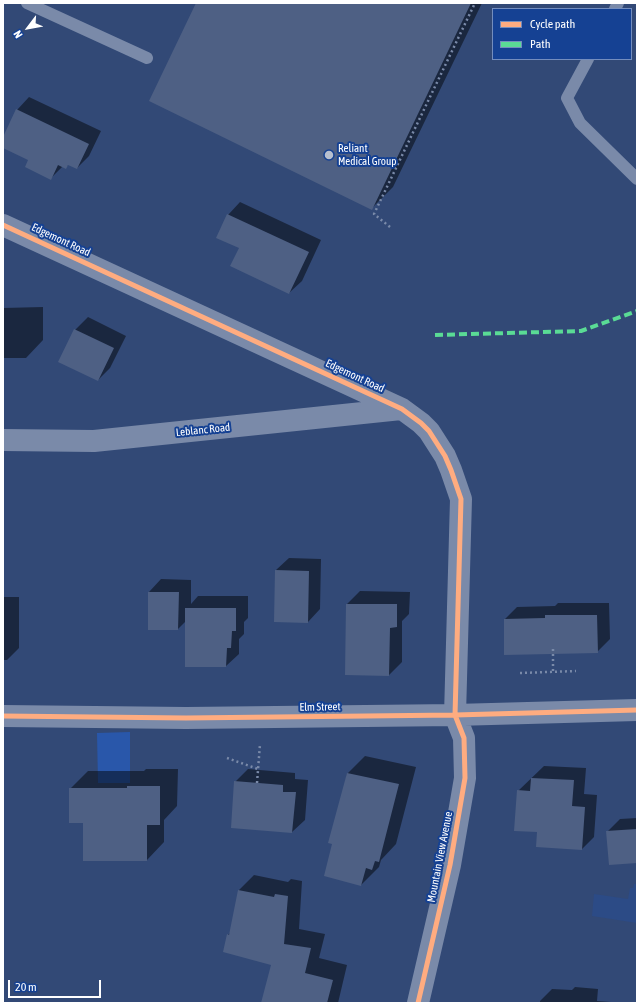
<!DOCTYPE html>
<style>
body{margin:0}
#map{position:relative;width:640px;height:1006px;overflow:hidden;background:#324976;font-family:"Asap Condensed",sans-serif}
canvas{display:block}
.frame{position:absolute;inset:0;border:4px solid #fff;pointer-events:none}
.legend{position:absolute;left:492px;top:8px;width:140px;height:52px;box-sizing:border-box;background:#154193;border:1px solid #738dbe;margin:0;padding:5px 7px;list-style:none;font-size:12px;color:#fff}
.legend li{display:flex;align-items:center;gap:8px;height:20px}
.legend b{width:20px;border:1px solid #738dbe}
.north{position:absolute;left:8px;top:8px;width:40px;height:40px;-webkit-text-stroke:3px #154193;paint-order:stroke;rotate:238deg;font-size:11px;font-weight:700;line-height:16px;text-align:center;color:#fff}
.north::after{content:'';display:block;margin:auto;width:14px;height:18px;background:#fff;clip-path:polygon(50% 0,100% 100%,50% 72%,0 100%)}
.scale{position:absolute;left:8px;top:980px;width:93px;height:18px;box-sizing:border-box;border:2px solid #fff;border-top:0;padding-left:5px;font-size:12px;line-height:14px;white-space:nowrap;color:#fff;-webkit-text-stroke:3px #154193;paint-order:stroke}
</style>
<div id="map">
<canvas width="640" height="1006"></canvas>
<div class="frame"></div>
<ul class="legend">
<li><b style="height:5px;background:#ffac80"></b>Cycle path</li>
<li><b style="height:5px;background:#5adb95"></b>Path</li>
</ul>
<div class="north">N</div>
<div class="scale">20 m</div>
</div>
<script>
const c = document.querySelector('canvas').getContext('2d');
c.lineJoin = 'round';
function fillPath(path, color) {
  c.fillStyle = color;
  c.fill(path, 'evenodd');
}
function toPath(rows) {
  const path = new Path2D();
  for (const r of rows) {
    path.moveTo(r[0], r[1]);
    for (let i = 2; i < r.length; i += 2) path.lineTo(r[i], r[i + 1]);
  }
  return path;
}
function strokePath(path, color, width, dash) {
  c.strokeStyle = color;
  c.lineWidth = width;
  c.lineCap = dash ? 'butt' : 'round';
  c.setLineDash(dash || []);
  c.stroke(path);
}
function label(font, color, halo, rows, align = 'center') {
  c.font = font + ' "Asap Condensed",sans-serif';
  c.lineWidth = 4;
  c.setLineDash([]);
  c.textBaseline = 'middle';
  c.strokeStyle = halo;
  c.fillStyle = color;
  for (const [text, x, y, turn = 0] of rows) {
    c.save();
    c.translate(x, y);
    c.rotate((+turn || 0) * Math.PI / 180);
    c.textAlign = isNaN(turn) ? turn : align;
    if (halo) c.strokeText(text, 0, 0);
    c.fillText(text, 0, 0);
    c.restore();
  }
}
const green = toPath([
 [130,732,130,783,98,783,97,733]
]);
const water = toPath([
 [634,884,637,884,637,923,592,916,594,894,628,899,630,888,633,888]
]);
const shadow = toPath([
 [197,3,482,3,393,187,372,208],
 [29,97,101,131,89,156,77,168,69,164,65,168,63,166,51,178,30,160,3,147,3,139,17,110],
 [240,202,321,240,302,281,289,293,228,215],
 [43,307,43,340,26,358,3,358,3,308],
 [88,317,126,336,110,368,98,380,75,330],
 [289,558,321,559,320,609,308,622,276,570],
 [161,579,191,580,191,604,198,596,248,596,248,618,244,622,244,634,239,639,239,654,226,666,186,666,186,621,178,629,149,629,149,592],
 [360,591,410,592,409,614,402,621,402,662,389,675,346,674,347,604],
 [3,597,19,597,19,648,7,660,3,660],
 [558,603,609,603,610,639,597,652,505,619,517,607,555,606],
 [365,756,416,767,396,844,381,860,379,867,361,885,333,844,347,774],
 [544,766,586,768,584,794,597,795,594,837,582,849,538,831,518,791],
 [146,769,178,769,177,806,164,820,164,842,147,860,84,822,70,789,88,771,144,771],
 [248,769,295,773,295,779,308,780,305,820,292,832,232,827,235,782],
 [637,818,637,857,607,832,620,819],
 [254,875,288,882,291,879,302,881,299,929,325,934,319,958,347,965,338,1003,262,1003,272,964,228,935,231,932,239,890],
 [575,987,598,989,597,1001,625,1003,540,1003,540,1001,552,989,572,990]
]);
const building = toPath([
 [196,3,471,3,372,210,149,101],
 [16,109,89,144,77,169,68,165,66,169,58,165,51,180,25,167,28,160,3,148,3,137],
 [227,214,309,252,289,294,230,266,239,248,216,238],
 [74,329,114,348,98,381,58,362],
 [275,570,309,571,308,623,274,622],
 [148,592,179,592,178,630,148,630],
 [346,604,397,604,397,627,390,628,389,676,345,675],
 [185,608,236,608,236,631,232,631,231,648,227,648,226,667,185,667],
 [545,615,597,615,598,653,504,655,504,619,545,618],
 [347,773,399,784,379,862,375,861,372,870,366,868,361,886,324,876,332,844,328,843],
 [531,778,574,780,572,806,585,807,582,850,536,847,537,832,514,831,517,790,530,791],
 [234,781,283,785,283,792,296,792,292,833,231,828],
 [127,786,160,786,160,825,147,825,147,861,83,861,83,823,69,823,69,788,127,788],
 [637,829,637,863,609,865,606,831],
 [238,890,274,897,275,894,288,896,284,944,311,948,305,973,333,980,327,1003,261,1003,271,965,223,952,227,934,229,935]
]);
const path = toPath([
 [390,227,374,214,475,3],
 [553,649,553,672],
 [520,673,576,671],
 [227,758,258,769],
 [257,783,260,744]
]);
const lane = toPath([
 [27,3,147,58],
 [615,9,618,3],
 [588,59,567,98,580,123,637,179]
]);
const street = toPath([
 [3,225,402,409,421,423,429,431,445,456,451,470,461,499,455,715,464,738,465,778,450,865,418,1003],
 [3,440,94,441,401,409],
 [3,716,186,718,455,715,637,710]
]);
const quiet = toPath([
 [435,335,581,331,637,311]
]);
const cycleway = toPath([
 [3,225,402,409,421,423,429,431,445,456,451,470,461,499,455,715,464,738,465,778,450,865,418,1003],
 [3,716,186,718,455,715,637,710]
]);
const markers = [
 [329,155,5,"#b7bfcf"]
];
const poiNames = [
 ["Reliant",338,149],
 ["Medical Group",338,162]
];
const streetNames = [
 ["Edgemont Road",61,240,25],
 ["Edgemont Road",355,376,25],
 ["Leblanc Road",203,430,-6],
 ["Elm Street",320,707,-1],
 ["Mountain View Avenue",440,857,-79]
];
fillPath(green, '#2957aa');
fillPath(water, '#2c4b86');
fillPath(shadow, '#0007');
fillPath(building, '#4e6084');
strokePath(path, '#7a8aa9', 2.5, [2, 3]);
strokePath(lane, '#7a8aa9', 12);
strokePath(street, '#7a8aa9', 22);
strokePath(quiet, '#5adb95', 4, [8, 4]);
strokePath(cycleway, '#ffac80', 5);
for (const [x, y, r, color] of markers) {
  const dot = new Path2D();
  dot.arc(x, y, r, 0, 2 * Math.PI);
  c.fillStyle = color;
  c.fill(dot);
  strokePath(dot, '#154193', 1.5);
}
label('11px', '#fff', '#154193', poiNames, 'left');
label('11px', '#fff', '#154193', streetNames);
</script>
